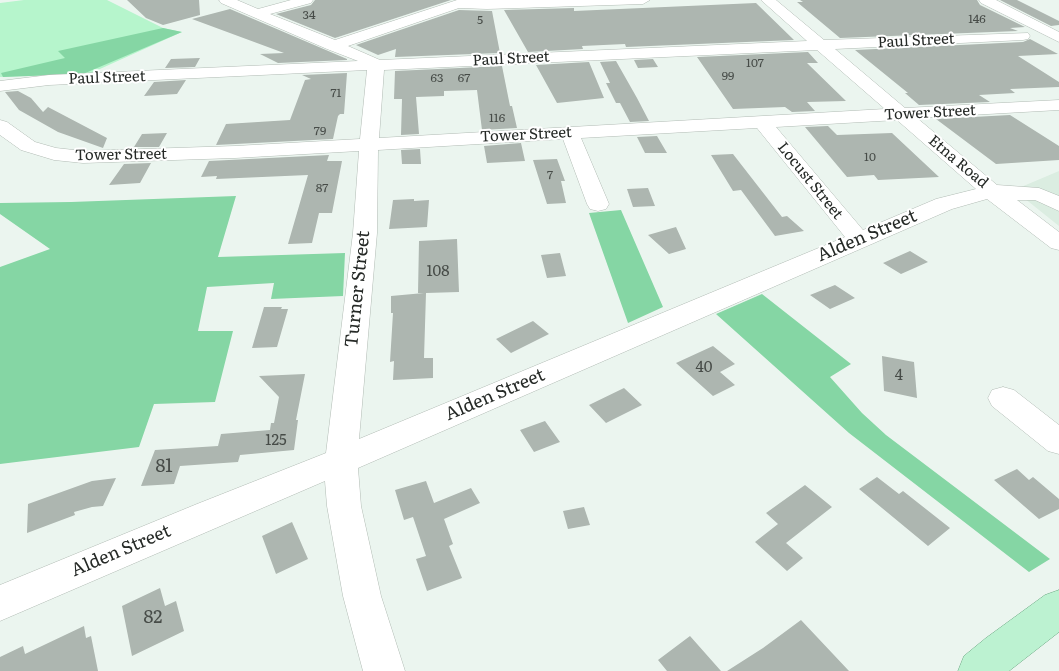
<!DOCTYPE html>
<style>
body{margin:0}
canvas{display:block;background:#ebf5ef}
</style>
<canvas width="1059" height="671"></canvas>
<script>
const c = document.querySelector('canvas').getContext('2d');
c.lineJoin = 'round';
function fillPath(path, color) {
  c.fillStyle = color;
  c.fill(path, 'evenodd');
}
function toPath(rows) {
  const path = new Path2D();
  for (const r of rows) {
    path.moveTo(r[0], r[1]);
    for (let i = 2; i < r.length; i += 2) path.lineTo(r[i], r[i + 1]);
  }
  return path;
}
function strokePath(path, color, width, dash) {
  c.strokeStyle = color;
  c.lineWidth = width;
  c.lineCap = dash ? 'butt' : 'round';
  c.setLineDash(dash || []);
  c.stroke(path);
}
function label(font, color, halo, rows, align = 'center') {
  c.font = font + ' Literata,serif';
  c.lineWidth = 4;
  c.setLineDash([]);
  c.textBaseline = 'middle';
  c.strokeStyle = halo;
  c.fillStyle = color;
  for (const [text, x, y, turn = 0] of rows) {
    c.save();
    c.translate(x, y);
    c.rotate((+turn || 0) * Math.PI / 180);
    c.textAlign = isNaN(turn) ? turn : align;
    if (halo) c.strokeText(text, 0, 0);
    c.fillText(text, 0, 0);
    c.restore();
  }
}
const built = toPath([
 [1059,171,1059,226,1014,190]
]);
const green = toPath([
 [24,0,107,0,163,28,182,32,91,73,0,77,0,3]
]);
const forest = toPath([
 [163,28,182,32,83,74,3,77,1,73,65,58,58,51],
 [236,196,218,257,345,253,343,296,271,299,274,283,207,287,198,331,233,331,215,402,154,404,139,447,0,464,0,267,50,249,0,214,0,203,71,202],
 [621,210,663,307,628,323,589,213],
 [762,294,851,364,830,377,862,413,886,435,1050,559,1029,572,849,433,716,314]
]);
const building = toPath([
 [127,0,199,0,200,15,163,25,146,18],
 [315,0,451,0,335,38,276,14,311,5],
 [800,0,977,0,980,5,1025,27,1010,28,1018,31,840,38,797,2,803,2],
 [1000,0,1017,0,1059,21,1059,25,1051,26],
 [756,3,794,40,626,47,625,44,582,46,583,49,528,52,504,10,574,8,574,11],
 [230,9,347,59,347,60,278,63,260,54,284,53,192,19],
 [459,10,492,11,500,53,395,57,396,49,378,55,356,45],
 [1030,39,1058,54,1018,56,1059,82,1059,87,1010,89,1015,93,979,95,990,102,919,105,905,93,908,93,855,50,1023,42],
 [808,52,818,63,807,63,846,101,807,102,815,111,792,112,785,107,733,109,697,57],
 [200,58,195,67,165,68,171,59],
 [653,59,658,67,638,68,634,60],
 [616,61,637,98,649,121,630,122,620,103,616,103,606,83,610,83,600,62],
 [589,62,604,98,557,103,536,65],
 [502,66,510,106,512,106,517,128,482,130,477,90,444,91,444,96,416,97,419,134,401,135,402,99,394,99,395,71],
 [347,73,344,114,340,114,338,116,333,139,216,145,226,124,290,120,305,80,311,79,302,75],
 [186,80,177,94,144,96,154,82],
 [18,91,31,98,43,112,48,107,107,138,103,148,58,132,19,110,5,92],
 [1010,115,1059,146,1059,160,996,164,936,119],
 [828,126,837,135,892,133,939,177,878,180,874,175,847,177,805,127],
 [167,133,159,147,134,147,142,134],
 [657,136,667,153,645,153,637,137],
 [521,143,525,161,487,163,484,146],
 [420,149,421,164,402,164,401,150],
 [733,154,782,217,787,216,804,231,775,236,741,190,733,191,711,155],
 [329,155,327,161,342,161,332,213,319,213,312,243,288,244,308,175,216,179,217,176,201,177,209,161],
 [557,159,565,181,561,181,566,203,547,204,533,160],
 [151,163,140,183,109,185,124,164],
 [648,188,655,206,633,207,627,189],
 [414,199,414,201,429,200,427,227,389,229,393,200],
 [676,227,686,249,669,254,648,235],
 [457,239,459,292,426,293,424,358,433,358,433,378,393,380,394,361,390,362,393,313,391,313,391,296,424,293,418,293,419,241],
 [910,251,928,262,901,274,883,263],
 [560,253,566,276,547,278,541,255],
 [835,285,855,298,830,309,810,295],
 [264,307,282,307,281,309,288,309,277,347,252,348],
 [533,321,549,334,511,353,496,339],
 [713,346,735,364,720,372,735,385,713,396,676,363],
 [882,356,914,362,917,398,884,391],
 [305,374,296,420,298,420,294,450,240,455,238,462,180,466,174,484,141,486,155,450,218,446,221,434,270,430,271,423,274,423,279,397,259,376],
 [624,388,642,405,606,423,589,405],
 [545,421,560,442,534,452,520,430],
 [1017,469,1029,480,1033,477,1059,499,1059,509,1039,519,994,480],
 [877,477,899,494,903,491,950,528,928,546,859,489],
 [116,478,103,506,92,507,74,512,75,515,27,533,28,504,92,481],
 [426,481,434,503,471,488,480,503,444,519,453,544,449,546,462,578,427,591,416,559,426,556,413,517,404,520,395,490],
 [805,485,832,507,786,543,803,558,787,571,755,542,778,524,766,513],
 [584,507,590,525,568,529,563,511],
 [292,522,308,559,276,574,262,536],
 [160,588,165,606,176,601,184,631,132,656,122,606],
 [801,620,849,671,727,671,763,648],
 [84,626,86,638,91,636,98,671,0,671,0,657,23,646,25,654],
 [690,636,721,671,667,671,658,660]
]);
const minor = toPath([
 [219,0,237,0,258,9,291,0,313,0,311,3,270,14,335,40,457,0,650,0,643,4,487,9,459,8,348,46,380,60,807,41,761,0,776,0,824,40,1028,33,1030,36,1028,39,1023,40,835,49,905,108,1059,100,1059,110,917,118,997,185,1039,188,1059,196,1059,211,1035,200,1017,200,1059,232,1059,250,1051,248,987,199,952,209,358,468,361,506,381,596,405,671,363,671,343,596,327,506,325,481,0,621,0,585,197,504,326,453,353,233,359,151,235,158,83,163,54,160,21,150,0,135,0,120,7,122,35,142,56,148,83,151,235,146,360,139,367,70,49,85,0,91,0,81,49,75,358,61,327,49,221,3,219,0],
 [817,50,885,109,379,138,384,70,817,50],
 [897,120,976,189,936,199,863,230,776,127,897,120],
 [757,128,845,237,359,439,377,233,378,150,563,139,587,204,590,209,598,211,606,209,609,204,581,138,757,128],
 [979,0,996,0,1059,32,1059,42,981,3,979,0],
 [1003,387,1014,390,1059,425,1059,454,1048,451,992,406,988,398,992,390,1003,387]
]);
const major = toPath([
 [1059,590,1059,632,1009,671,958,671,964,656,986,638,1045,595,1059,590]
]);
const farNumbernames = [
 ["34",309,15],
 ["146",977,19],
 ["5",480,20],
 ["107",755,63],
 ["99",728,76],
 ["63",437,78],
 ["67",464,78],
 ["71",336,93],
 ["116",497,118],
 ["79",320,131],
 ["10",870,157],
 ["7",550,175],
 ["87",322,188]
];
const farStreetnames = [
 ["Paul Street",916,41,-3],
 ["Paul Street",511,59,-3],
 ["Paul Street",107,78,-2],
 ["Tower Street",930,113,-3],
 ["Tower Street",526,135,-3],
 ["Tower Street",121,155,-1],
 ["Etna Road",958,162,40],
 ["Locust Street",810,181,51]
];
const numberNames = [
 ["108",438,272],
 ["40",704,368],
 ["4",899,376],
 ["125",276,441]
];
const streetNames = [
 ["Alden Street",867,236,-23],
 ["Turner Street",358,289,-84],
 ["Alden Street",495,395,-23],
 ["Alden Street",121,551,-23]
];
const nearNumbernames = [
 ["81",164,467],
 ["82",153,618]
];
fillPath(built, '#dbede1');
fillPath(green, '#b6f5cc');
fillPath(forest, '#85d6a4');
fillPath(building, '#adb6b0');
strokePath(minor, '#b1bbb4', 1);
strokePath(major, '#6ba682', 1);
fillPath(minor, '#fff');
fillPath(major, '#bcf2d1');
label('12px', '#474c48', null, farNumbernames);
label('15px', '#252926', '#fff', farStreetnames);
label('15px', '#474c48', null, numberNames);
label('18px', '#252926', '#fff', streetNames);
label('18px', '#474c48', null, nearNumbernames);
</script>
